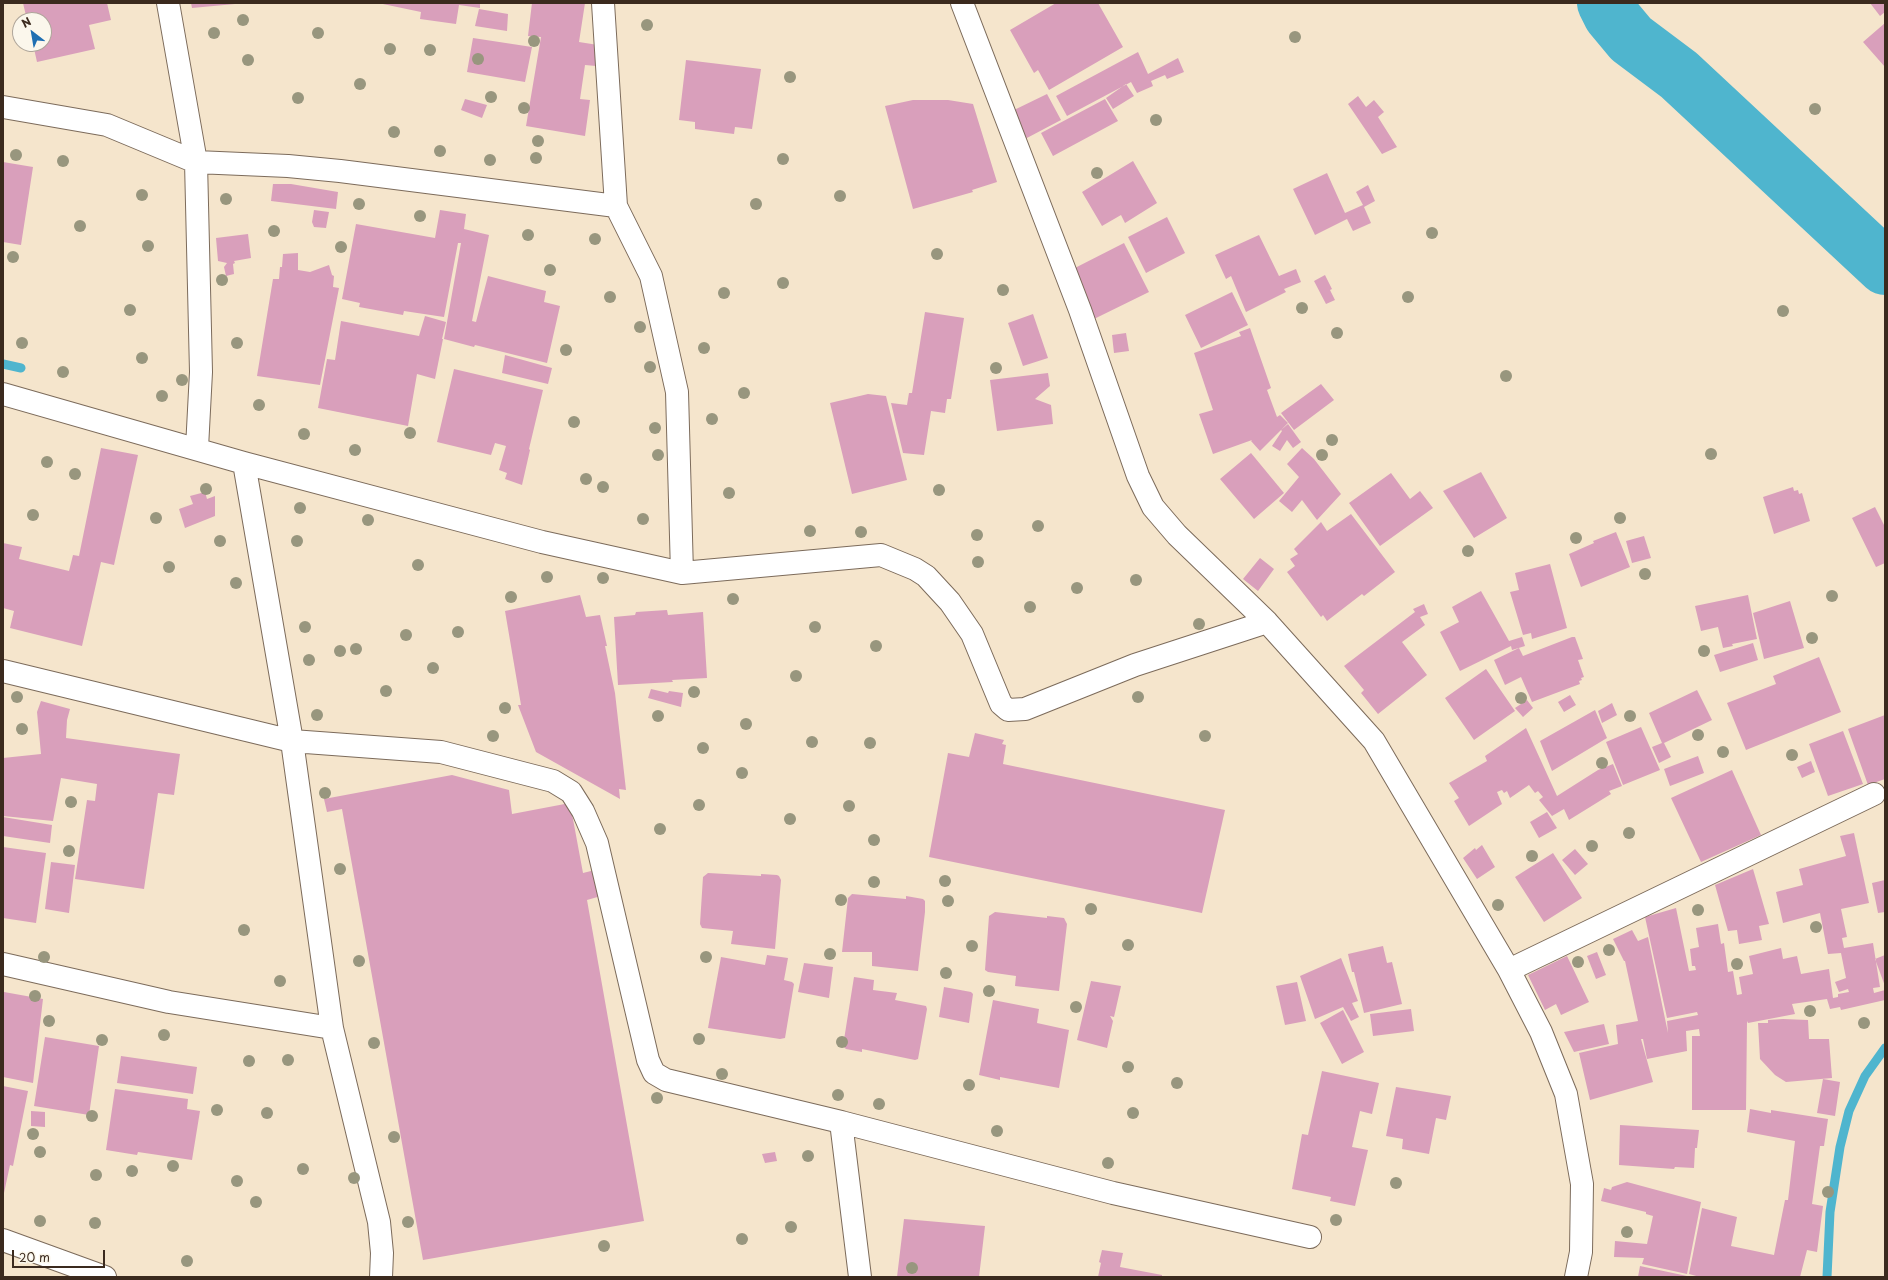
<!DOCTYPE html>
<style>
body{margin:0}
#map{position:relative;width:1888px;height:1280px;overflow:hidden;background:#f5e5cc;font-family:"Playpen Sans",sans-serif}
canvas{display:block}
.frame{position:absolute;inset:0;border:4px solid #3b2a1e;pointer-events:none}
.north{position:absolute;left:12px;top:12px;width:40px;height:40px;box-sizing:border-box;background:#fbf7ec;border:1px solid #aea59a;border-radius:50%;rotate:329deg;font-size:11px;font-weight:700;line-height:16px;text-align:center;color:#3b2a1e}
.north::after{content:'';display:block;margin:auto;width:14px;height:18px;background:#1f6fb2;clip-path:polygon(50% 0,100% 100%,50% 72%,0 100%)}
.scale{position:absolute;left:12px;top:1250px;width:93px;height:18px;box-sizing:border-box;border:2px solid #3b2a1e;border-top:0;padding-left:5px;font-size:12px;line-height:14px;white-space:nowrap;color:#3b2a1e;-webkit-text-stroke:3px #fbf7ec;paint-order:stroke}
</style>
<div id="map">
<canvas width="1888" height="1280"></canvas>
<div class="frame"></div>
<div class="north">N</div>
<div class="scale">20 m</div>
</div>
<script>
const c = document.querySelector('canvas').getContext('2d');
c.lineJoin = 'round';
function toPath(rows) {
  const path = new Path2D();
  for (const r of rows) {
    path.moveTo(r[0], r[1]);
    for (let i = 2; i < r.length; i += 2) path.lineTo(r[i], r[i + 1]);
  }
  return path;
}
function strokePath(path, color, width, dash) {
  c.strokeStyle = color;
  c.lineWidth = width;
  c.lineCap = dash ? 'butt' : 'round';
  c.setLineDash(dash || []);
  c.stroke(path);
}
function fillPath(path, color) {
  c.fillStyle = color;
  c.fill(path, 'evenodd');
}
const stream = toPath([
 [3,364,21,368],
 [1827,1277,1830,1212,1840,1147,1849,1111,1865,1076,1885,1048]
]);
const river = toPath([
 [1605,3,1611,15,1631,39,1679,75,1885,267]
]);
const building = toPath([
 [23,3,107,3,111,20,89,25,95,49,37,62,33,44,44,44,44,20,27,20],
 [191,3,235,3,235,4,192,8],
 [378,3,480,3,480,8,459,5,456,24,420,19,421,12],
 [532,3,585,3,579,42,598,45,596,66,585,65,580,99,590,100,585,136,526,126,541,37,528,36],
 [1056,3,1098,3,1123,47,1049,90,1038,70,1034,73,1010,30],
 [1870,3,1885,3,1885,12,1880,16],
 [479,9,508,14,507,31,475,26],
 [1885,23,1885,67,1863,42],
 [473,38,532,47,525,82,467,72],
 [1138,52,1148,74,1178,58,1184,72,1167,79,1165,75,1151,81,1153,86,1137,93,1131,82,1067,116,1056,96],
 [686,60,761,69,752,129,735,127,734,134,695,129,695,122,679,120],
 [1126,84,1134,96,1113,109,1106,98],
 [1047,94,1061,120,1025,139,1012,111],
 [1358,96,1366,107,1374,100,1384,112,1378,117,1397,147,1382,154,1348,104],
 [465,99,487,105,482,118,461,110],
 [1105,99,1118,121,1053,156,1041,133],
 [913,100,948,100,973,104,997,182,972,190,973,192,913,209,885,106],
 [1133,161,1157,203,1125,223,1121,215,1102,226,1082,192],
 [3,162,33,167,21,245,3,242],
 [1327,173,1345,213,1363,205,1356,192,1368,185,1375,201,1364,207,1371,223,1353,231,1347,219,1315,235,1293,189],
 [273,184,291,184,338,192,336,209,271,201],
 [314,210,329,212,326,228,314,227,312,222],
 [440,210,466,214,464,229,489,235,472,321,476,322,488,276,546,291,544,302,560,306,547,363,475,345,474,347,444,339,461,243,458,243,444,317,404,311,403,315,359,307,360,303,342,299,356,224,435,238],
 [1167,217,1185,253,1146,273,1128,237],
 [248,234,251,258,234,261,235,263,233,264,234,274,226,276,224,267,227,263,218,261,216,238],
 [1259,235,1279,276,1296,269,1301,282,1284,289,1286,292,1246,312,1231,276,1226,279,1215,255],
 [1124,243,1149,292,1094,319,1069,271],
 [298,253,298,270,310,272,329,265,332,275,334,276,333,287,339,288,320,385,257,376,273,279,279,279,280,267,282,267,283,254],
 [1325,275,1332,289,1330,290,1335,300,1326,304,1314,281],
 [1232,292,1248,325,1201,348,1185,315],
 [925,312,964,318,951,399,947,399,945,413,931,411,924,455,903,453,891,403,907,405,909,393,912,393],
 [1033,314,1048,358,1023,366,1008,323],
 [425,316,446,322,442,339,443,339,435,379,417,374,408,426,318,408,327,359,335,360,341,321,419,336],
 [1250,328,1271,388,1267,390,1277,417,1280,415,1288,423,1260,451,1251,441,1252,440,1213,454,1199,414,1213,410,1194,353,1241,336,1239,332],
 [1126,333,1129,351,1114,353,1112,335],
 [505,355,552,368,548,384,502,373],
 [454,369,543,390,529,449,530,450,522,485,505,479,507,473,499,470,506,446,495,443,491,455,437,442],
 [1048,373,1050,386,1035,399,1051,405,1053,424,997,431,990,380],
 [1321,384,1334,400,1294,430,1281,413],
 [868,394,886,396,907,480,852,494,830,403],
 [1288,424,1301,442,1293,448,1287,440,1280,451,1272,446,1282,431,1281,430],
 [101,448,138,455,114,565,101,562,82,646,10,628,14,611,3,608,3,543,22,547,19,559,69,571,73,555,79,556],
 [1302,448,1314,459,1341,494,1317,520,1302,500,1292,512,1279,501,1299,477,1287,464],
 [1251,453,1284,493,1254,519,1220,479],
 [1481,472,1507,518,1474,538,1443,491],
 [1391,473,1410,499,1420,491,1433,508,1380,546,1349,503],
 [1793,487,1794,491,1798,490,1799,494,1802,493,1810,521,1774,534,1763,497],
 [205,492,207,499,215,496,215,516,185,528,179,509,193,504,190,496],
 [1875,507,1885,527,1885,563,1876,567,1852,518],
 [1351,514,1395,572,1364,596,1362,594,1327,621,1323,615,1321,617,1287,572,1295,566,1290,559,1298,554,1294,549,1321,522,1327,531],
 [1616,532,1630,567,1581,587,1569,554,1594,543,1593,541],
 [1644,536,1651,558,1632,563,1626,541],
 [1260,558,1274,569,1258,591,1243,579],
 [1550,564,1567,628,1532,639,1531,633,1523,635,1510,592,1519,590,1515,573],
 [1481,591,1509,641,1522,637,1525,646,1512,650,1511,646,1460,671,1440,632,1459,622,1452,607],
 [580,595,586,617,600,615,607,646,605,646,615,693,626,790,619,789,620,799,536,752,518,705,521,705,505,611],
 [1748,595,1757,639,1732,644,1733,646,1723,648,1718,627,1701,631,1695,606],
 [1790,601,1804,648,1764,659,1753,613],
 [1424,604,1428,614,1420,617,1425,625,1402,642,1427,675,1378,714,1361,693,1364,690,1344,666,1415,612,1413,609],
 [667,610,668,615,703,612,707,678,672,680,673,682,618,685,614,617,635,615,636,612],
 [1572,637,1575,637,1583,659,1578,660,1584,677,1581,678,1582,680,1579,681,1580,684,1532,702,1521,677,1505,685,1494,660,1519,648,1523,656],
 [1753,643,1758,660,1720,672,1714,655],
 [1819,657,1841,712,1746,750,1727,703,1776,684,1773,676],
 [1486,669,1515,711,1474,740,1445,698],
 [651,689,668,693,669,691,683,693,681,707,648,698],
 [1697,690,1712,720,1664,743,1671,757,1659,763,1652,747,1662,743,1649,713],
 [1570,695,1576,705,1564,712,1558,702],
 [1527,700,1533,708,1523,717,1515,708],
 [41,701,70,709,67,720,66,738,180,754,174,795,158,793,144,889,75,879,87,800,95,801,97,784,61,778,53,821,3,816,3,758,41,754,37,712],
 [1612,703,1617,715,1602,723,1598,711],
 [1595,710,1607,738,1552,771,1540,741],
 [1885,715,1885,779,1868,785,1848,729],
 [1641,727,1660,770,1623,785,1606,742],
 [1526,728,1557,796,1598,770,1613,764,1622,786,1609,791,1611,794,1569,820,1564,809,1552,816,1539,800,1543,797,1538,791,1535,793,1529,785,1510,798,1507,791,1504,793,1502,790,1497,792,1502,804,1469,826,1454,801,1459,798,1449,783,1487,761,1485,756],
 [1843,731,1863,784,1828,796,1809,744],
 [975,733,1004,740,1002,744,1006,745,1003,764,1225,810,1202,913,929,857,948,753,969,757],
 [1698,756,1704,773,1670,786,1664,769],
 [1811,761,1815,772,1802,778,1797,767],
 [1732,770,1761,835,1701,862,1671,798],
 [452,775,509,790,512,814,570,803,583,873,595,870,601,896,587,900,644,1221,423,1260,342,809,327,812,324,799],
 [1547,812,1557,828,1539,838,1530,822],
 [3,817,52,825,50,843,3,836],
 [1854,833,1869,903,1841,909,1847,937,1842,938,1844,948,1873,943,1880,987,1873,988,1874,993,1885,990,1885,1000,1841,1010,1840,1007,1830,1009,1827,999,1792,1004,1795,1014,1748,1023,1747,1021,1746,1110,1692,1110,1692,1036,1700,1036,1699,1029,1686,1031,1687,1051,1647,1059,1643,1039,1641,1039,1653,1082,1590,1100,1579,1053,1618,1044,1616,1025,1638,1021,1625,961,1624,961,1613,939,1632,930,1638,941,1648,937,1668,1033,1667,1021,1698,1015,1697,1012,1667,1018,1645,917,1676,908,1689,971,1696,970,1695,966,1692,966,1690,949,1699,947,1696,928,1718,924,1721,944,1724,943,1728,972,1733,971,1737,995,1742,994,1739,977,1753,974,1749,956,1781,948,1783,959,1797,956,1801,974,1829,969,1833,998,1838,997,1838,994,1849,992,1848,989,1839,992,1835,982,1846,978,1841,953,1828,954,1820,913,1783,923,1776,892,1803,885,1799,869,1846,856,1840,836],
 [1482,845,1495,867,1477,879,1463,858,1475,848,1476,850],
 [3,847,46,853,36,923,3,918],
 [1575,849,1588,864,1575,875,1562,860],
 [1553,853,1582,898,1544,922,1515,877],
 [51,862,75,865,69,913,45,909],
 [1753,869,1769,924,1759,926,1762,940,1739,944,1737,930,1728,931,1715,885],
 [708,873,761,876,761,874,777,875,779,876,781,880,775,949,731,944,733,931,702,928,700,924,703,877],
 [1885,880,1885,912,1878,913,1872,883],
 [852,894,906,899,906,896,923,899,925,901,925,912,918,971,872,966,872,952,842,952,848,898],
 [995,912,1047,918,1047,916,1064,918,1067,924,1059,991,1015,986,1016,976,988,972,985,970,989,916],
 [1383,946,1387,963,1392,962,1402,1004,1364,1013,1354,972,1352,972,1348,954],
 [1597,952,1606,975,1596,979,1587,956],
 [767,955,788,958,784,980,792,982,794,984,785,1038,780,1039,708,1028,721,957,765,965],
 [1885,955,1885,986,1875,959],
 [1567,956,1589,1002,1561,1015,1556,1004,1545,1010,1528,975],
 [1341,958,1358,1001,1352,1003,1359,1017,1351,1021,1343,1007,1315,1019,1300,976],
 [804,963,833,967,829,998,798,992],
 [854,977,874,980,873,990,897,993,895,1000,926,1006,927,1009,918,1059,915,1060,862,1049,862,1052,846,1049,843,1046],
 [1091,981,1121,986,1114,1017,1110,1016,1113,1021,1107,1048,1077,1040],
 [1297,982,1306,1021,1285,1025,1276,986],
 [944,987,971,992,973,994,969,1023,939,1017],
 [4,992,43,999,33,1083,3,1077],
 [993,1000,1039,1009,1037,1023,1069,1030,1059,1088,1000,1077,1000,1080,979,1075],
 [1411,1009,1414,1031,1373,1036,1370,1014],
 [1343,1010,1364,1052,1342,1064,1320,1023],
 [1783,1019,1808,1020,1809,1039,1829,1039,1832,1078,1786,1082,1775,1075,1760,1059,1758,1023,1768,1023,1768,1020],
 [1604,1024,1609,1044,1574,1052,1564,1032],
 [45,1037,99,1046,89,1115,34,1106],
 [121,1056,197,1067,193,1094,117,1083],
 [1322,1071,1379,1083,1372,1114,1360,1111,1352,1147,1368,1150,1355,1206,1330,1201,1331,1197,1292,1189,1302,1134,1308,1135],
 [1823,1079,1840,1082,1835,1116,1817,1113],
 [3,1086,28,1091,13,1166,10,1165,4,1193],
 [1396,1087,1451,1096,1446,1120,1436,1118,1429,1154,1402,1149,1403,1139,1386,1136],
 [115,1089,188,1099,187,1109,200,1111,192,1160,138,1152,137,1155,106,1150],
 [1750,1109,1771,1113,1771,1110,1828,1119,1824,1146,1820,1146,1812,1204,1823,1206,1817,1252,1807,1250,1800,1277,1700,1277,1689,1274,1702,1208,1737,1217,1731,1246,1774,1255,1785,1200,1788,1200,1795,1141,1747,1132],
 [31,1111,45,1112,45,1127,31,1126],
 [1620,1125,1699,1130,1697,1148,1695,1148,1694,1168,1675,1167,1674,1169,1619,1165],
 [775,1152,777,1161,765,1163,762,1154],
 [1627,1182,1701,1202,1687,1274,1642,1264,1644,1258,1614,1257,1615,1241,1647,1244,1653,1216,1646,1214,1646,1212,1601,1201,1604,1188,1611,1190,1612,1187],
 [904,1219,985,1226,979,1277,897,1277],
 [1102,1250,1123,1253,1120,1267,1162,1275,1162,1277,1098,1277,1101,1263,1099,1262],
 [1640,1266,1687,1276,1687,1277,1638,1277]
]);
const minor = toPath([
 [168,3,196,162,201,372,197,448],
 [603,3,616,206],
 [962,3,1080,310,1138,476,1153,507,1177,535,1267,622,1374,741,1509,970,1541,1032,1566,1094,1582,1184,1581,1252,1576,1277],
 [3,107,107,125,196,162,288,166,340,171,616,206,651,276,677,392,682,573],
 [3,394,244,463,542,542,682,573,881,555,915,569,926,576,950,602,972,634,1001,704,1008,710,1025,709,1135,665,1267,622],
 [244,463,292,741,332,1028,379,1222,382,1253,381,1277],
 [3,671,292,741,441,752,553,781,571,792,583,811,597,843,648,1060,654,1073,666,1080,841,1122],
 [3,964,169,1002,332,1028],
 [1509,970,1874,794],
 [3,1240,105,1277],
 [860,1277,841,1122,1113,1193,1310,1237]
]);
const trees = [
 [243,20],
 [647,25],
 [214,33],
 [318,33],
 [1295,37],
 [534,41],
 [390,49],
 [430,50],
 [478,59],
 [248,60],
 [790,77],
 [360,84],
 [491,97],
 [298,98],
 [524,108],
 [1815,109],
 [1156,120],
 [394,132],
 [538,141],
 [440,151],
 [16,155],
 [536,158],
 [783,159],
 [490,160],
 [63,161],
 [1097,173],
 [142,195],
 [840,196],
 [226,199],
 [359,204],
 [756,204],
 [420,216],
 [80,226],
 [274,231],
 [1432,233],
 [528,235],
 [595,239],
 [148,246],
 [341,247],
 [937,254],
 [13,257],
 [550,270],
 [222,280],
 [783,283],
 [1003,290],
 [724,293],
 [610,297],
 [1408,297],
 [1302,308],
 [130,310],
 [1783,311],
 [640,327],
 [1337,333],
 [22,343],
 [237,343],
 [704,348],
 [566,350],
 [142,358],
 [650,367],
 [996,368],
 [63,372],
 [1506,376],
 [182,380],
 [744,393],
 [162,396],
 [259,405],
 [712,419],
 [574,422],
 [655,428],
 [410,433],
 [304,434],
 [1332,440],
 [355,450],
 [1711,454],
 [658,455],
 [1322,455],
 [47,462],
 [75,474],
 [586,479],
 [603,487],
 [206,489],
 [939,490],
 [729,493],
 [300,508],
 [33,515],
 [156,518],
 [1620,518],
 [643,519],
 [368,520],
 [1038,526],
 [810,531],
 [861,532],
 [977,535],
 [1576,538],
 [220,541],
 [297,541],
 [1468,551],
 [978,562],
 [418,565],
 [169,567],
 [1645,574],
 [547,577],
 [603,578],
 [1136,580],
 [236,583],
 [1077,588],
 [1832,596],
 [511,597],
 [733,599],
 [1030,607],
 [1199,624],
 [305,627],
 [815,627],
 [458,632],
 [406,635],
 [1812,638],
 [876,646],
 [356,649],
 [340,651],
 [1704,651],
 [309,660],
 [433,668],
 [796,676],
 [386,691],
 [694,692],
 [17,697],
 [1138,697],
 [1521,698],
 [505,708],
 [317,715],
 [658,716],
 [1630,716],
 [746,724],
 [22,729],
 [1698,735],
 [493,736],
 [1205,736],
 [812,742],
 [870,743],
 [703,748],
 [1723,752],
 [1792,755],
 [1602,763],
 [742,773],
 [325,793],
 [71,802],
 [699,805],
 [849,806],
 [790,819],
 [660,829],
 [1629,833],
 [874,840],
 [1592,846],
 [69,851],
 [1532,856],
 [340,869],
 [945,881],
 [874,882],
 [841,900],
 [948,901],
 [1498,905],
 [1091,909],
 [1698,910],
 [1816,927],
 [244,930],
 [1128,945],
 [972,946],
 [1609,950],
 [830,954],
 [44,957],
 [706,957],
 [359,961],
 [1578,962],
 [1737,964],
 [946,973],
 [280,981],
 [989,991],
 [35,996],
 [1076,1007],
 [1810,1011],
 [49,1021],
 [1864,1023],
 [164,1035],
 [699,1039],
 [102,1040],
 [842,1042],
 [374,1043],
 [288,1060],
 [249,1061],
 [1128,1067],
 [722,1074],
 [1177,1083],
 [969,1085],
 [838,1095],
 [657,1098],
 [879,1104],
 [217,1110],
 [267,1113],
 [1133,1113],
 [92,1116],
 [997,1131],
 [33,1134],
 [394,1137],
 [40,1152],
 [808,1156],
 [1108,1163],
 [173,1166],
 [303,1169],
 [132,1171],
 [96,1175],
 [354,1178],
 [237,1181],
 [1396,1183],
 [1828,1192],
 [256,1202],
 [1336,1220],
 [40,1221],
 [408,1222],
 [95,1223],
 [791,1227],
 [1627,1232],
 [742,1239],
 [604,1246],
 [187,1261],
 [912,1268]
];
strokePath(stream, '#4fb5ce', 9);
strokePath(river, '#4fb5ce', 56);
fillPath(building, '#d99fbb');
strokePath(minor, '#7c6b5b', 24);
strokePath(minor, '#fff', 22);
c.fillStyle = '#98967e';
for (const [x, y] of trees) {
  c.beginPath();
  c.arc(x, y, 6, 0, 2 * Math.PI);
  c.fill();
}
</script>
